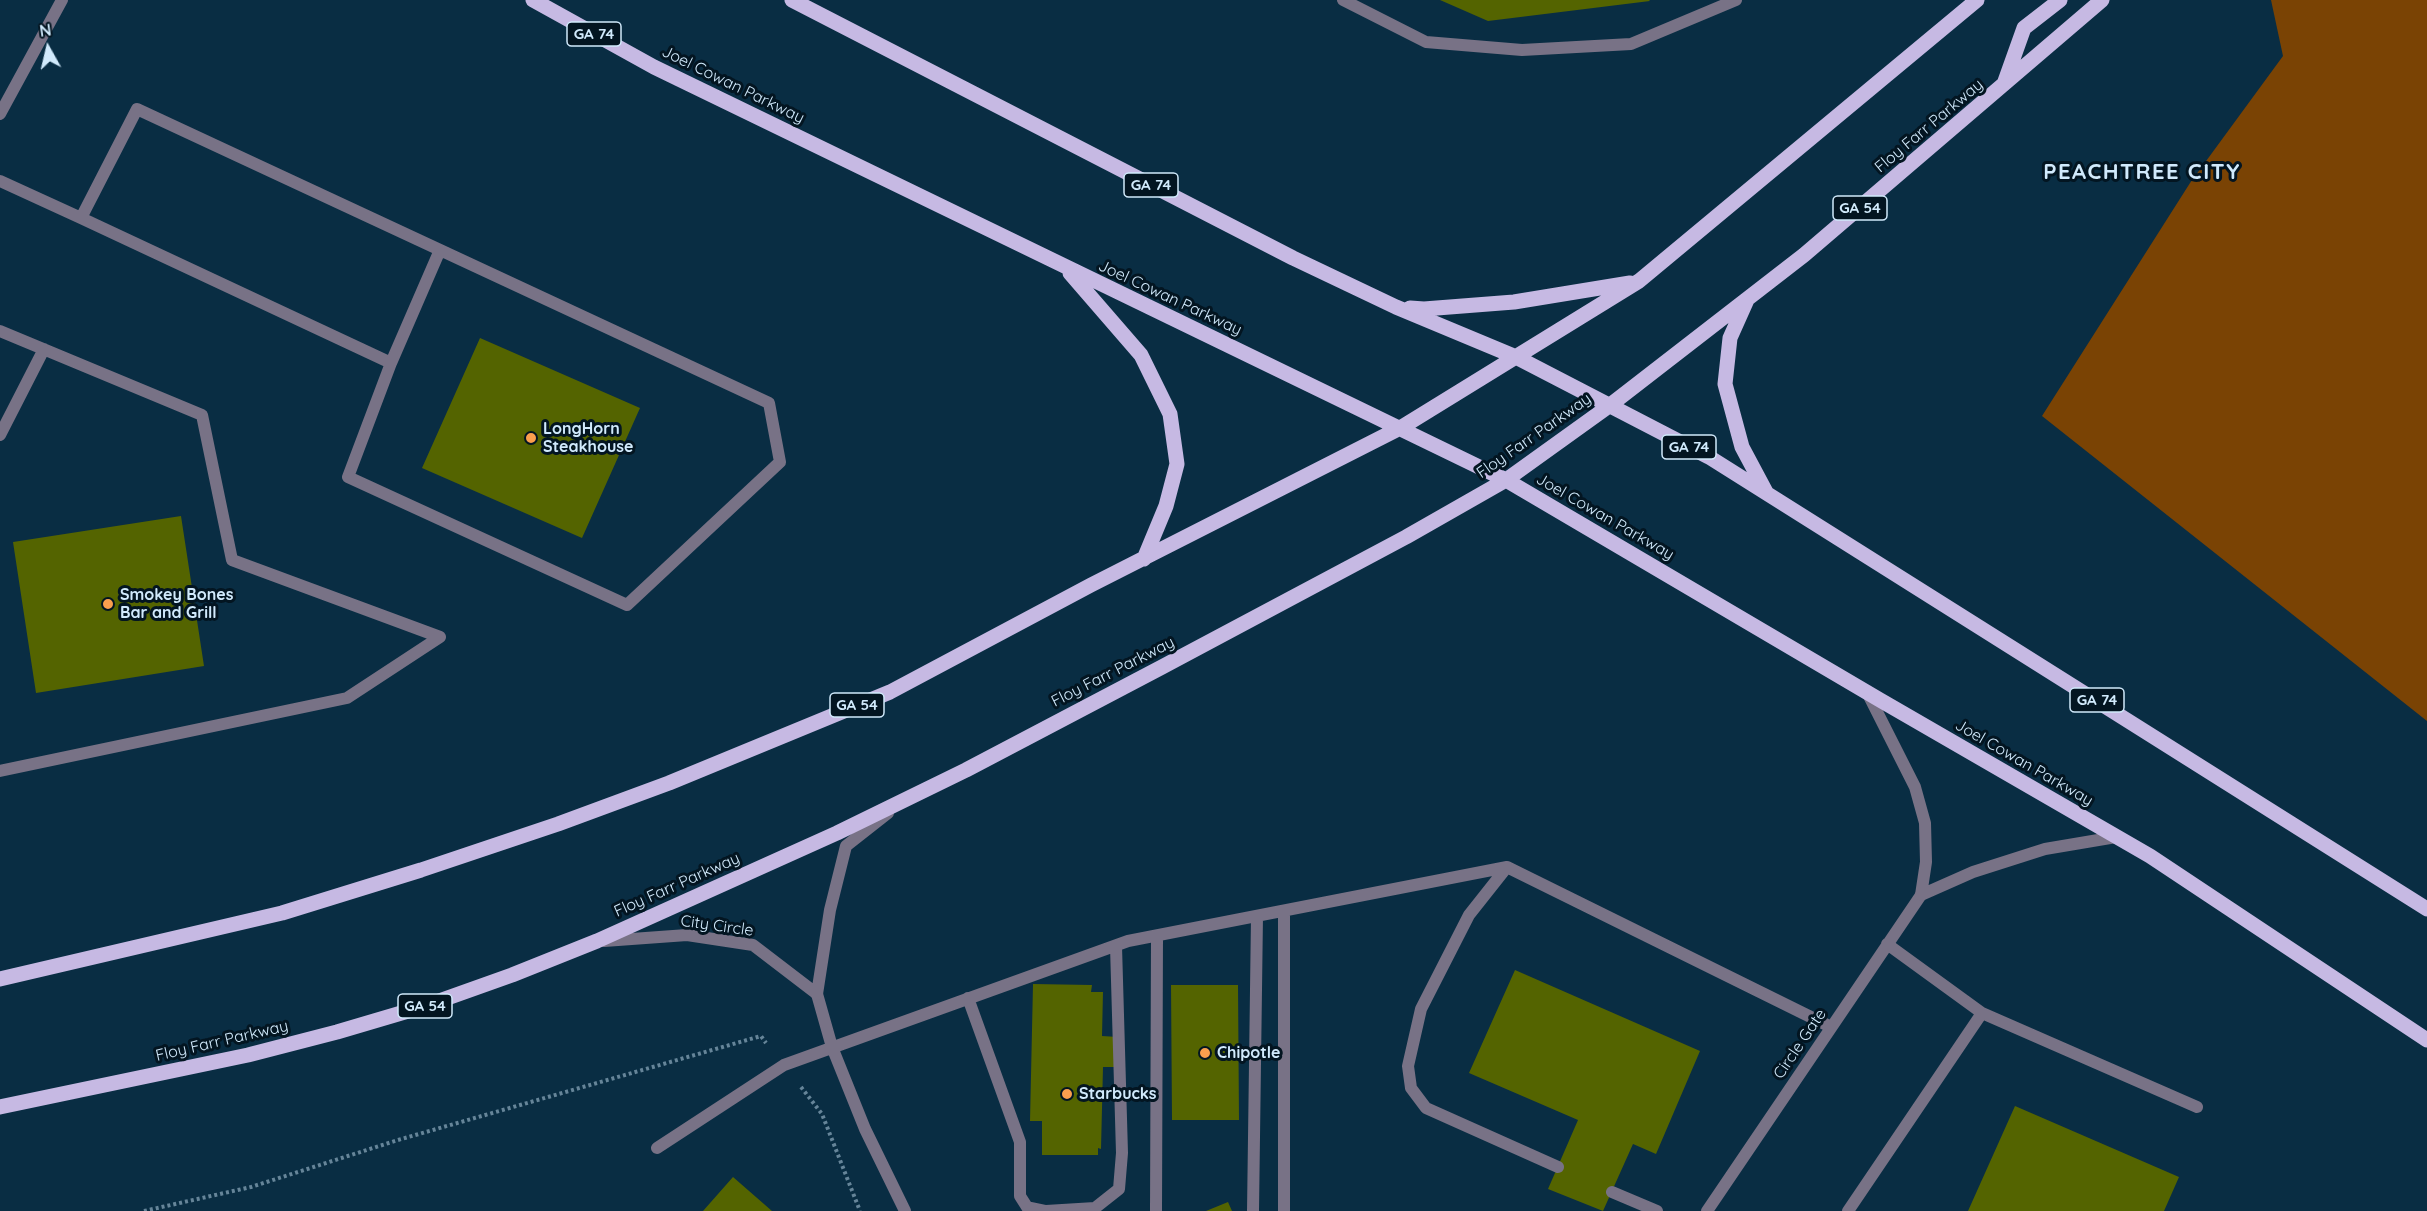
<!DOCTYPE html>
<style>
body{margin:0}
#map{position:relative;width:2427px;height:1211px;overflow:hidden;background:#092d43;font-family:Quicksand,sans-serif}
canvas{display:block}
.north{position:absolute;left:18px;top:18px;width:60px;height:60px;-webkit-text-stroke:4px #031521;paint-order:stroke;rotate:352deg;font-size:16px;font-weight:700;line-height:24px;text-align:center;color:#d1eafc}
.north::after{content:'';display:block;margin:auto;width:21px;height:27px;background:#d1eafc;clip-path:polygon(50% 0,100% 100%,50% 72%,0 100%)}
</style>
<div id="map">
<canvas width="2427" height="1211"></canvas>
<div class="north">N</div>
</div>
<script>
const c = document.querySelector('canvas').getContext('2d');
c.lineJoin = 'round';
function fillPath(path, color) {
  c.fillStyle = color;
  c.fill(path, 'evenodd');
}
function toPath(rows) {
  const path = new Path2D();
  for (const r of rows) {
    path.moveTo(r[0], r[1]);
    for (let i = 2; i < r.length; i += 2) path.lineTo(r[i], r[i + 1]);
  }
  return path;
}
function strokePath(path, color, width, dash) {
  c.strokeStyle = color;
  c.lineWidth = width;
  c.lineCap = dash ? 'butt' : 'round';
  c.setLineDash(dash || []);
  c.stroke(path);
}
function label(font, color, halo, rows, align = 'center') {
  c.font = font + ' Quicksand,sans-serif';
  c.lineWidth = 6;
  c.setLineDash([]);
  c.textBaseline = 'middle';
  c.strokeStyle = halo;
  c.fillStyle = color;
  for (const [text, x, y, turn = 0] of rows) {
    c.save();
    c.translate(x, y);
    c.rotate((+turn || 0) * Math.PI / 180);
    c.textAlign = isNaN(turn) ? turn : align;
    if (halo) c.strokeText(text, 0, 0);
    c.fillText(text, 0, 0);
    c.restore();
  }
}
const green = toPath([
 [2271,0,2427,0,2427,721,2042,416,2190,183,2283,56]
]);
const building = toPath([
 [1440,0,1649,0,1650,1,1488,21],
 [480,338,640,408,582,538,422,468],
 [181,516,204,666,36,693,13,542],
 [1515,970,1700,1051,1656,1154,1633,1144,1603,1211,1548,1189,1578,1120,1469,1073],
 [1033,984,1092,985,1091,992,1103,992,1102,1036,1118,1037,1117,1067,1103,1067,1101,1149,1098,1148,1098,1155,1042,1155,1042,1121,1030,1121],
 [1171,985,1238,985,1239,1120,1172,1120],
 [2015,1106,2179,1177,2164,1211,1968,1211],
 [733,1177,772,1211,703,1211],
 [1228,1202,1232,1211,1206,1211]
]);
const path = toPath([
 [801,1087,822,1114,860,1211],
 [144,1211,251,1187,398,1140,761,1036,766,1043]
]);
const lane = toPath([
 [1343,0,1426,42,1522,50,1631,44,1736,0],
 [0,114,62,0],
 [0,181,81,218,391,363,348,477,627,605,780,462,769,403,137,109,81,218],
 [0,331,202,415,232,560,440,637,347,698,0,771],
 [391,363,440,250],
 [0,435,44,349],
 [1507,867,1469,915,1421,1009,1408,1066,1411,1088,1426,1108,1558,1167],
 [1284,911,1284,1211],
 [1887,944,1982,1013,2197,1107],
 [817,994,832,1047,865,1129,905,1211],
 [968,998,1020,1142,1020,1196,1027,1207,1046,1211,1095,1208,1119,1189,1122,1153,1116,946],
 [657,1148,784,1065,1128,941,1507,867,1831,1027],
 [1612,1192,1657,1211],
 [1156,1211,1157,936],
 [1253,1211,1257,916],
 [1707,1211,1921,895],
 [1848,1211,1982,1013]
]);
const street = toPath([
 [1867,692,1915,787,1925,823,1926,862,1921,895],
 [1921,895,1973,872,2045,849,2116,837],
 [604,941,687,935,753,945,817,994,830,910,846,846,888,813]
]);
const primary = toPath([
 [533,0,654,67,1506,480,1880,700,2150,856,2427,1040],
 [792,0,1293,258,1396,307,1516,357,1709,457,2427,909],
 [2004,84,2024,28,2060,0],
 [1070,273,1141,355,1170,414,1177,464,1166,506,1144,559],
 [1747,300,1730,338,1725,384,1742,447,1766,492],
 [1410,308,1424,309,1514,302,1630,283],
 [0,979,282,913,421,870,558,824,669,783,890,692,1091,585,1402,427,1639,281,1977,0],
 [0,1107,248,1055,337,1032,425,1006,512,975,597,941,837,833,966,770,1162,667,1406,537,1506,480,1609,406,1804,255,2102,0]
]);
const markers = [
 [531,438,6,"#fa9f4e"],
 [108,604,6,"#fa9f4e"],
 [1205,1053,6,"#fa9f4e"],
 [1067,1094,6,"#fa9f4e"]
];
const shields = [
 [594,34,54],
 [1151,185,54],
 [1860,208,54],
 [1689,447,54],
 [2097,700,54],
 [857,705,54],
 [425,1006,54]
];
const shieldNames = [
 ["GA 74",594,34],
 ["GA 74",1151,185],
 ["GA 54",1860,208],
 ["GA 74",1689,447],
 ["GA 74",2097,700],
 ["GA 54",857,705],
 ["GA 54",425,1006]
];
const streetNames = [
 ["Joel Cowan Parkway",733,85,26],
 ["Floy Farr Parkway",1929,126,-40],
 ["Joel Cowan Parkway",1170,298,25],
 ["Floy Farr Parkway",1534,436,-35],
 ["Joel Cowan Parkway",1605,517,30],
 ["Floy Farr Parkway",1113,672,-27],
 ["Joel Cowan Parkway",2024,763,30],
 ["Floy Farr Parkway",677,885,-24],
 ["City Circle",717,926,8],
 ["Floy Farr Parkway",222,1041,-13],
 ["Circle Gate",1800,1044,-56]
];
const poiNames = [
 ["LongHorn",543,429],
 ["Steakhouse",543,447],
 ["Smokey Bones",120,595],
 ["Bar and Grill",120,613],
 ["Chipotle",1217,1053],
 ["Starbucks",1079,1094]
];
const districtNames = [
 ["PEACHTREE CITY",2142,172]
];
fillPath(green, '#7a4304');
fillPath(building, '#546400');
strokePath(path, '#668599', 4, [3, 3]);
strokePath(lane, '#787286', 12);
strokePath(street, '#787286', 12);
strokePath(primary, '#c6b9e3', 15);
for (const [x, y, r, color] of markers) {
  const dot = new Path2D();
  dot.arc(x, y, r, 0, 2 * Math.PI);
  c.fillStyle = color;
  c.fill(dot);
  strokePath(dot, '#031521', 2);
}
for (const [x, y, w] of shields) {
  const box = new Path2D();
  box.roundRect(x - w / 2, y - 12, w, 24, 4.5);
  c.fillStyle = '#031521';
  c.fill(box);
  strokePath(box, '#d1eafc', 1.5);
}
label('bold 15px', '#d1eafc', null, shieldNames);
label('16px', '#d1eafc', '#031521', streetNames);
label('bold 16px', '#d1eafc', '#031521', poiNames, 'left');
c.letterSpacing = '1.5px';
label('bold 22px', '#d1eafc', '#031521', districtNames);
c.letterSpacing = '0px';
</script>
